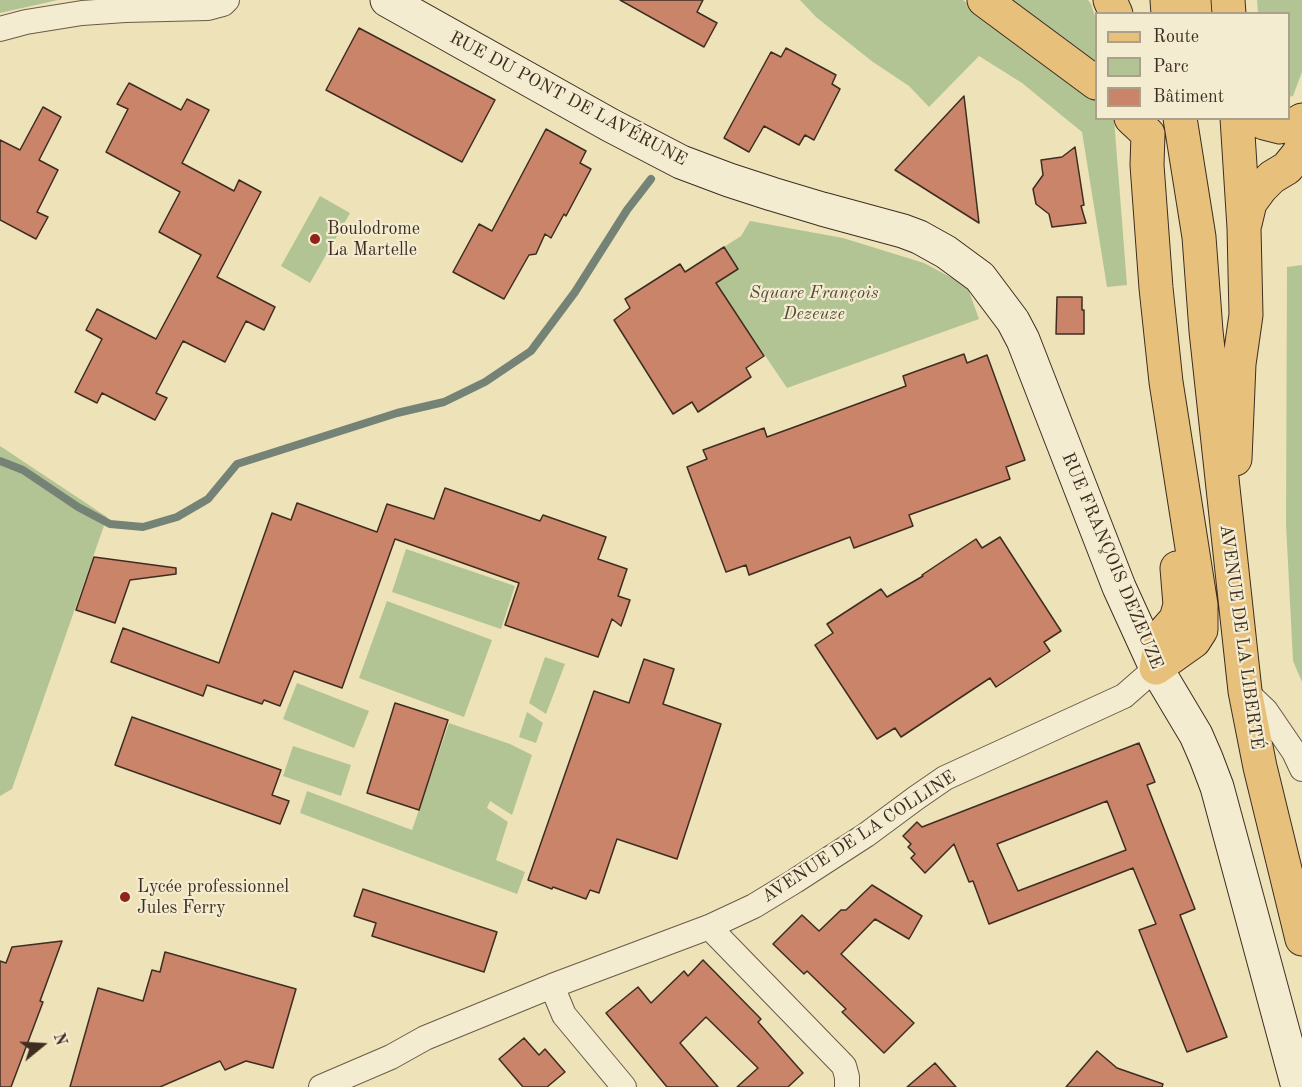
<!DOCTYPE html>
<meta charset="utf-8">
<style>
body{margin:0}
#map{position:relative;width:1302px;height:1087px;overflow:hidden;background:#eee2b8;font-family:"Old Standard TT",serif}
canvas{display:block}
.legend{position:absolute;left:1095px;top:12px;width:195px;height:108px;box-sizing:border-box;background:#f4ecd1;border:2px solid #aba08a;margin:0;padding:8px 10px;list-style:none;font-size:18px;color:#3e2d20}
.legend li{display:flex;align-items:center;gap:12px;height:30px}
.legend b{width:30px;border:2px solid #aba08a}
.north{position:absolute;left:12px;top:1015px;width:60px;height:60px;-webkit-text-stroke:4px #f4ecd1;paint-order:stroke;rotate:72deg;font-size:16px;font-weight:700;line-height:24px;text-align:center;color:#3e2d20}
.north::after{content:'';display:block;margin:auto;width:21px;height:27px;background:#3e2d20;clip-path:polygon(50% 0,100% 100%,50% 72%,0 100%)}
</style>
<div id="map">
<canvas width="1302" height="1087"></canvas>
<ul class="legend">
<li><b style="height:8px;background:#e7c17c"></b>Route</li>
<li><b style="height:16px;background:#b3c494"></b>Parc</li>
<li><b style="height:16px;background:#ca8469"></b>Bâtiment</li>
</ul>
<div class="north">N</div>
</div>
<script>
const c = document.querySelector('canvas').getContext('2d');
c.lineJoin = 'round';
function fillPath(path, color) {
  c.fillStyle = color;
  c.fill(path, 'evenodd');
}
function toPath(rows) {
  const path = new Path2D();
  for (const r of rows) {
    path.moveTo(r[0], r[1]);
    for (let i = 2; i < r.length; i += 2) path.lineTo(r[i], r[i + 1]);
  }
  return path;
}
function strokePath(path, color, width, dash) {
  c.strokeStyle = color;
  c.lineWidth = width;
  c.lineCap = dash ? 'butt' : 'round';
  c.setLineDash(dash || []);
  c.stroke(path);
}
function label(font, color, halo, rows, align = 'center') {
  c.font = font + ' "Old Standard TT",serif';
  c.lineWidth = 4.5;
  c.setLineDash([]);
  c.textBaseline = 'middle';
  c.strokeStyle = halo;
  c.fillStyle = color;
  for (const [text, x, y, turn = 0] of rows) {
    c.save();
    c.translate(x, y);
    c.rotate((+turn || 0) * Math.PI / 180);
    c.textAlign = isNaN(turn) ? turn : align;
    if (halo) c.strokeText(text, 0, 0);
    c.fillText(text, 0, 0);
    c.restore();
  }
}
const green = toPath([
 [0,0,58,0,0,13],
 [800,0,963,0,1096,101,1096,118,1114,119,1127,285,1107,287,1082,132,1022,83,979,56,929,107,909,86,873,62,816,17],
 [1009,0,1088,0,1091,4,1096,19,1096,68],
 [1257,0,1302,0,1302,72,1293,96,1289,97,1288,14,1258,13],
 [320,196,350,213,310,283,281,266],
 [750,221,843,238,924,263,967,286,979,319,787,388,716,283,737,269,724,247,741,236],
 [1302,265,1302,682,1293,661,1286,524,1287,267],
 [0,446,107,517,12,789,0,796],
 [406,549,515,586,501,629,392,592],
 [387,601,492,640,464,717,359,678],
 [545,657,565,664,546,714,529,703],
 [297,683,369,711,354,748,283,719],
 [527,712,543,723,536,743,519,737],
 [449,723,510,744,532,755,512,815,490,801,487,808,508,822,496,860,525,872,517,894,300,813,307,791,412,830],
 [293,746,351,765,341,796,283,776]
]);
const stream = toPath([
 [0,461,23,470,78,507,110,524,143,527,177,517,208,499,237,464,397,413,444,402,485,382,531,351,575,292,627,210,651,179]
]);
const building = toPath([
 [620,0,703,0,697,12,717,23,704,47,620,0],
 [359,28,495,100,462,162,326,90,359,28],
 [786,48,836,75,832,84,840,89,814,140,805,135,799,145,764,126,749,152,724,138,771,52,781,57,786,48],
 [129,83,181,110,187,99,209,110,182,163,234,191,239,180,261,192,217,277,275,307,264,330,246,321,225,362,183,341,156,393,167,398,155,420,102,393,97,403,75,392,102,339,86,330,97,309,156,339,201,255,159,232,180,192,106,152,128,109,117,104,129,83],
 [964,96,979,223,895,170,964,96],
 [43,107,61,117,39,160,58,170,37,212,48,217,36,239,0,220,0,140,20,150,43,107],
 [546,129,586,151,580,163,591,169,566,216,564,214,551,238,545,234,536,254,529,255,504,299,453,272,479,224,492,231,546,129],
 [1075,147,1084,205,1081,206,1086,223,1052,227,1049,214,1036,204,1033,189,1043,175,1041,160,1062,157,1075,147],
 [724,247,738,269,716,283,764,356,746,368,751,377,698,412,692,402,673,414,614,320,630,308,625,299,680,264,685,272,724,247],
 [1057,297,1082,297,1082,310,1084,310,1084,334,1056,334,1057,297],
 [964,354,967,363,987,355,1025,460,1006,467,1010,479,909,515,913,526,854,548,850,537,749,575,746,565,726,572,687,467,707,459,703,450,764,428,767,437,800,425,906,386,903,376,964,354],
 [445,488,540,521,543,515,606,537,598,559,627,569,618,596,630,600,621,626,612,619,598,657,505,625,519,583,395,539,342,688,294,671,280,706,264,700,262,704,207,685,203,696,111,662,123,628,219,663,272,513,291,520,297,503,377,532,387,504,434,519,445,488],
 [1000,537,1061,631,1044,642,1050,651,996,687,990,678,901,737,895,728,877,739,815,645,833,633,827,624,881,589,887,597,923,576,922,575,976,539,982,548,1000,537],
 [94,557,176,568,176,574,130,580,115,623,76,610,94,557],
 [644,659,674,669,663,704,721,724,677,859,617,839,599,893,590,890,586,899,553,887,552,889,528,880,594,691,629,703,644,659],
 [395,703,448,720,419,810,367,793,395,703],
 [132,717,281,770,272,795,289,801,280,824,115,765,132,717],
 [1139,743,1155,782,1147,785,1195,909,1180,915,1227,1037,1187,1052,1139,930,1156,924,1133,868,989,924,973,881,969,882,954,844,925,873,911,858,915,854,908,847,911,844,903,836,917,822,922,827,1139,743],
 [1107,801,1126,850,1018,891,997,844,1107,801],
 [872,885,922,916,909,939,875,919,841,954,914,1023,884,1053,842,1012,846,1009,807,971,804,974,773,944,802,915,819,931,841,910,846,910,872,885],
 [363,889,497,932,484,972,372,936,376,923,354,916,363,889],
 [62,941,40,1001,43,1002,11,1087,0,1087,0,961,6,963,12,947,62,941],
 [165,952,296,989,273,1068,246,1061,225,1070,220,1061,160,1087,70,1087,98,988,143,1001,152,970,160,972,165,952],
 [703,960,761,1019,758,1022,803,1073,788,1087,737,1087,758,1068,706,1017,680,1043,718,1087,667,1087,606,1013,638,987,651,1003,684,971,688,976,703,960],
 [524,1038,539,1055,545,1049,565,1072,547,1087,523,1087,499,1059,524,1038],
 [1097,1051,1117,1068,1163,1084,1162,1087,1066,1087,1097,1051],
 [935,1063,956,1087,907,1087,935,1063]
]);
const street = toPath([
 [0,29,26,22,82,13,125,10,208,8,223,4,227,0],
 [1245,691,1266,711,1294,752,1302,769],
 [709,927,844,1066,847,1077,847,1087],
 [552,986,564,1015,624,1087],
 [321,1087,391,1057,425,1038,552,986,709,927,754,906,795,881,866,835,916,798,945,778,1124,696,1156,668]
]);
const secondary = toPath([
 [387,0,610,125,681,162,729,180,772,194,822,209,903,231,919,237,946,252,980,277,1013,321,1023,340,1119,587,1156,668,1196,735,1206,758,1217,787,1298,1087]
]);
const primary = toPath([
 [984,0,1096,83],
 [1110,0,1116,14],
 [1167,0,1168,14],
 [1194,0,1195,14],
 [1228,0,1229,14],
 [1131,118,1148,134,1147,165,1156,288,1166,382,1201,605,1201,630,1194,641,1156,668],
 [1180,118,1199,237,1206,331,1245,691,1260,767,1302,939],
 [1256,118,1264,123,1280,127,1297,123,1302,120],
 [1245,224,1250,203,1261,188,1272,177,1287,168,1299,153,1302,145],
 [1235,459,1239,364,1246,315,1244,228,1237,118],
 [1156,668,1162,635,1176,619,1180,605,1177,568]
]);
const markers = [
 [315,239,6,"#8f2418"],
 [125,897,6,"#8f2418"]
];
const streetNames = [
 ["RUE DU PONT DE LAVÉRUNE",568,99,28],
 ["RUE FRANÇOIS DEZEUZE",1112,561,67],
 ["AVENUE DE LA LIBERTÉ",1241,637,82],
 ["AVENUE DE LA COLLINE",859,837,-33]
];
const poiNames = [
 ["Boulodrome",327,229],
 ["La Martelle",327,250],
 ["Lycée professionnel",137,887],
 ["Jules Ferry",137,908]
];
const parkNames = [
 ["Square François",814,293],
 ["Dezeuze",814,314]
];
fillPath(green, '#b3c494');
strokePath(stream, '#758376', 8);
fillPath(building, '#ca8469');
strokePath(building, '#3e2d20', 1.5);
strokePath(street, '#6a5a46', 26);
strokePath(secondary, '#3e2d20', 35);
strokePath(primary, '#3e2d20', 35);
strokePath(street, '#f4ecd1', 24);
strokePath(secondary, '#f4ecd1', 33);
strokePath(primary, '#e7c17c', 33);
for (const [x, y, r, color] of markers) {
  const dot = new Path2D();
  dot.arc(x, y, r, 0, 2 * Math.PI);
  c.fillStyle = color;
  c.fill(dot);
  strokePath(dot, '#f4ecd1', 2);
}
label('18px', '#3e2d20', '#f4ecd1', streetNames);
label('18px', '#3e2d20', '#f4ecd1', poiNames, 'left');
label('italic 18px', '#554b37', '#f4ecd1', parkNames);
</script>
